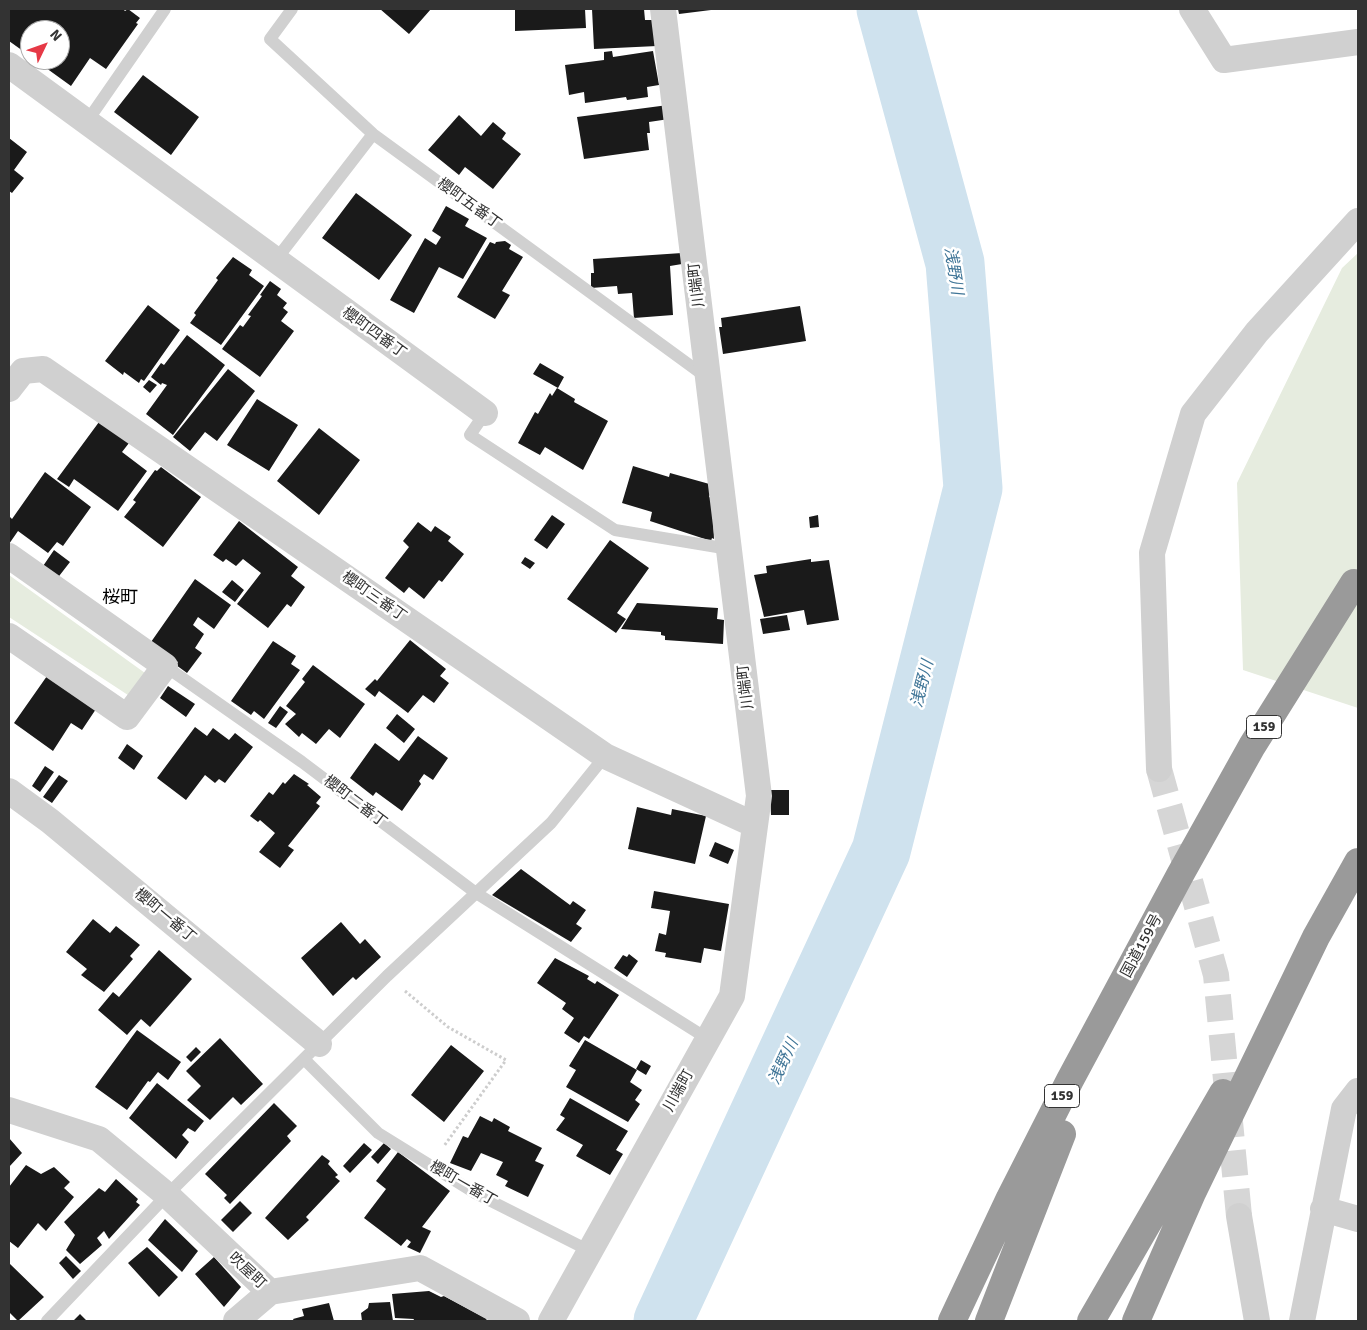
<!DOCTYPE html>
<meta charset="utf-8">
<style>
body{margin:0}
#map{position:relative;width:1367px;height:1330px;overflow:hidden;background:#fff;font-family:Signika,sans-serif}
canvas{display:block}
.frame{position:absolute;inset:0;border:10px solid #333;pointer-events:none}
.north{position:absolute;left:20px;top:20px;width:50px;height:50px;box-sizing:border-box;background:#fff;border:1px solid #adadad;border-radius:50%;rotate:48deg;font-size:14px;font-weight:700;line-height:20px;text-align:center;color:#333}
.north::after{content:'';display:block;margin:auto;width:18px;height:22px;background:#e63946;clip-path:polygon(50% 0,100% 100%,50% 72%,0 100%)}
</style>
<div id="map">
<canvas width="1367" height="1330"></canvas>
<div class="frame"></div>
<div class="north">N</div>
</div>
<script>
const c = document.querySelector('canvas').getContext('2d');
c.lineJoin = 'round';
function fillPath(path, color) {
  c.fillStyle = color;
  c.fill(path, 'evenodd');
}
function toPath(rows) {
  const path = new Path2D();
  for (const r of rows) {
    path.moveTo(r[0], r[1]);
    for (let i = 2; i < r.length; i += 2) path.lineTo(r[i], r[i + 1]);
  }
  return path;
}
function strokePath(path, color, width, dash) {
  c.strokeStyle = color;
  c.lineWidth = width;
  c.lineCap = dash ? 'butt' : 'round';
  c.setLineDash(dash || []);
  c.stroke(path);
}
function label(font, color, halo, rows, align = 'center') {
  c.font = font + ' Signika,"Noto Sans JP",sans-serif';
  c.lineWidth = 5;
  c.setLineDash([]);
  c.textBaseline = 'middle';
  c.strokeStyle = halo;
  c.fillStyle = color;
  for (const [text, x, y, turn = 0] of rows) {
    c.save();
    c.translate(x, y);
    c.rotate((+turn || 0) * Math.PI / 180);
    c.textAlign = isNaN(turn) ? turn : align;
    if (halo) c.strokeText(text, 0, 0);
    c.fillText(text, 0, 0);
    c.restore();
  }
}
const green = toPath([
 [1358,253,1358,708,1243,670,1237,483,1342,268],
 [9,575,145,673,131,697,9,617]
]);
const river = toPath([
 [663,1321,881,851,973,488,955,263,886,9]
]);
const building = toPath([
 [9,9,123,9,125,11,128,9,140,18,136,23,138,24,106,69,90,58,71,86,35,60,60,60,60,30,30,30,30,56,9,41],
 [380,9,431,9,409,34],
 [515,9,585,9,586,28,515,31],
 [592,9,644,9,645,20,656,20,657,46,594,49],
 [678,9,710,9,711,10,679,14],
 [612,51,613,57,653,51,659,85,647,87,648,97,627,100,626,97,585,103,584,92,569,95,565,65,604,60,604,52],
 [143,75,199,117,171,155,114,112],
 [668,105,669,119,649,122,650,133,647,133,649,150,584,159,577,117],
 [459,115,481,136,493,122,506,133,502,139,521,154,493,189,465,167,459,175,428,150],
 [9,138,27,152,14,170,24,178,12,193,9,191],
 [356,193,412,235,379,280,322,238],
 [446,206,469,219,465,226,487,238,463,279,439,267,414,313,390,300,425,238,436,245,441,237,432,231],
 [505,241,511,245,509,249,523,257,502,291,510,295,495,319,457,297,490,242,495,244,496,242],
 [682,253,682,264,670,266,673,315,634,318,632,293,618,294,617,286,591,288,591,273,594,273,593,259],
 [233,257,252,270,249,275,264,286,221,345,190,323,196,315,194,313,218,280,216,278],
 [270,281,281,289,277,295,287,303,283,308,288,312,281,321,294,331,260,377,222,349,240,325,243,327,251,316,248,315,262,296,260,295],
 [148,305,180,330,144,381,141,379,139,383,124,372,123,375,105,361],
 [800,306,806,341,723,354,719,327,722,327,721,318],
 [187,335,225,365,173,435,146,414,167,385,162,383,161,385,151,377,161,363,164,365],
 [540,363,564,377,558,388,533,374],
 [228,369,255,391,217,441,205,432,190,451,173,437],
 [149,380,157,385,150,393,143,387],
 [557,388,575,399,574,402,608,421,583,470,545,447,540,455,518,443,535,412,538,414,550,393,552,396],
 [257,399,298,425,269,471,227,445],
 [99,422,129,443,122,452,147,471,118,511,74,479,69,487,57,479],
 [319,428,360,460,319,515,277,481],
 [633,466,669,477,670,473,713,485,709,497,712,498,714,539,712,538,711,541,650,521,652,512,622,503],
 [161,467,201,497,163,547,124,517,136,502,133,500,155,470,157,471],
 [45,472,91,507,63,546,57,542,48,553,18,531,9,544,9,519,10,517,12,519],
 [552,515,565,524,547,549,534,540],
 [818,515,819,527,810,528,809,517],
 [239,521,298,567,291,576,305,587,291,607,287,604,268,628,237,604,261,573,243,559,236,566,226,559,223,562,213,555],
 [418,522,431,532,435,526,451,537,448,541,464,554,442,582,439,580,424,599,409,587,404,593,385,578,409,547,403,541],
 [610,540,649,568,617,613,626,619,616,633,567,599],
 [54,550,70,562,56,580,41,569],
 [525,557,535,563,530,569,521,563],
 [811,559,811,562,829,560,839,620,807,625,804,610,764,617,754,575,767,573,766,566],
 [195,579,231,605,214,629,198,617,193,625,204,634,195,648,202,653,187,673,176,665,178,662,151,642],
 [232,580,244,590,235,602,222,592],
 [637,603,718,608,717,619,724,620,723,644,665,640,665,636,661,635,661,632,621,629],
 [787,615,790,630,763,634,760,619],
 [410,640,446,669,440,676,449,683,434,703,423,695,408,713,379,691,375,697,365,689,375,679,377,681],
 [273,641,296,656,291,664,300,670,264,719,254,711,251,715,231,701],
 [313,665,365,704,340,738,329,729,316,744,302,733,299,737,285,724,296,714,286,706,305,682,302,679],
 [47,676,96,709,82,730,71,723,53,751,14,723],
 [168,686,195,704,186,717,160,698],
 [280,706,288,712,276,728,268,723],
 [397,714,415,729,404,743,386,728],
 [195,727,207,736,213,728,229,740,235,733,253,747,225,783,219,779,215,783,205,775,186,800,157,778],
 [418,736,448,758,433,780,424,774,419,781,421,784,402,811,376,792,373,796,350,778,375,743,399,761],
 [127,744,143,756,134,770,118,758],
 [45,766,54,772,40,792,32,786],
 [294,774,309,784,307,785,321,797,316,803,320,806,288,846,294,850,280,868,259,852,275,833,260,820,258,822,250,816,269,792,273,795,283,782,285,784],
 [59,775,68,781,52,803,43,797],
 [770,790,789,790,789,815,771,815],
 [637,807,671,815,672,809,706,816,695,864,628,849],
 [715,842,734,850,728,864,709,856],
 [521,869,570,905,573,901,586,910,576,924,582,928,571,942,492,895],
 [654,891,729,904,721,951,704,948,701,963,665,957,666,953,655,951,659,933,666,935,670,911,651,908],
 [93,919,110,933,116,926,140,945,130,956,133,959,104,992,81,975,87,969,66,952],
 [341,922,360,944,365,939,381,957,356,980,353,977,333,996,301,958],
 [159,950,192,979,150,1027,141,1019,127,1035,98,1010,113,992,119,997],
 [629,954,638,961,627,977,614,968,623,955,627,957],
 [555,958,589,976,587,979,595,984,597,981,619,995,589,1039,584,1036,579,1043,564,1033,574,1018,562,1009,566,1003,537,983],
 [137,1030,181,1062,168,1080,158,1072,150,1082,148,1081,127,1110,95,1087],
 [220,1038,263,1084,241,1105,233,1097,210,1120,187,1100,201,1086,186,1071],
 [585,1040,637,1070,630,1082,642,1090,635,1100,640,1104,628,1122,566,1087,576,1070,569,1066],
 [451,1045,484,1071,444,1122,411,1095],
 [196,1047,201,1052,191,1062,186,1057],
 [641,1060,651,1066,646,1075,636,1069],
 [157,1083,204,1121,195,1132,188,1128,182,1135,189,1142,176,1159,129,1118],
 [570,1098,628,1131,616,1150,623,1154,610,1175,576,1156,583,1145,556,1130,565,1118,560,1115],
 [274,1103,297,1126,287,1136,291,1141,230,1204,224,1198,227,1195,205,1174],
 [480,1116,492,1122,494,1118,510,1127,508,1131,542,1148,535,1161,544,1165,528,1197,505,1186,508,1181,496,1175,503,1162,481,1153,471,1171,450,1163,463,1136,468,1138],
 [9,1138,22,1153,9,1167],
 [364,1143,372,1150,350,1173,343,1166],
 [384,1143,391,1149,378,1164,371,1157],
 [398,1152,450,1191,422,1227,431,1231,420,1253,407,1247,411,1242,407,1239,401,1246,364,1218,386,1189,376,1181],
 [322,1155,330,1161,328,1164,338,1175,335,1177,340,1181,306,1217,309,1220,288,1240,265,1218],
 [26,1165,41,1174,54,1167,70,1182,64,1188,74,1197,46,1231,38,1223,18,1248,9,1241,9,1187],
 [116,1179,138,1199,136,1202,140,1205,109,1239,104,1231,97,1238,102,1245,80,1264,66,1250,75,1235,64,1222,99,1188,105,1192],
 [240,1201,252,1213,233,1232,221,1220],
 [165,1219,198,1251,182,1272,148,1240],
 [147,1247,178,1277,159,1297,128,1263],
 [66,1256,81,1271,73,1279,59,1263],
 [214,1257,241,1287,224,1307,195,1274],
 [9,1263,44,1297,18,1321,9,1312],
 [429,1291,441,1297,444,1296,487,1319,485,1321,413,1321,414,1319,395,1318,392,1294],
 [390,1302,393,1321,362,1321,361,1313,368,1308,369,1303],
 [329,1303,334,1321,294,1321,293,1319,304,1316,302,1309],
 [80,1314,87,1321,73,1321]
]);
const streetTunnel = toPath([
 [1159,769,1216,975,1239,1216]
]);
const path = toPath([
 [405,991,448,1027,506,1060,444,1146]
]);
const lane = toPath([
 [292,9,270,39,373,134,706,377],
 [86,123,165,9],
 [275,261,373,134],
 [485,413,470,435,615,530,729,549],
 [165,666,302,762,476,893,708,1039],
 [304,1059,378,1133,475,1193,590,1251],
 [47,1321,167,1195,387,976,551,823,605,756]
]);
const street = toPath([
 [1192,9,1224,60,1358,42],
 [9,65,485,413],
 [9,389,23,371,43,369,605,756,755,825],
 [9,556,165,666,127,717,9,636],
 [1159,769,1152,553,1193,414,1257,332,1358,221],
 [9,791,50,821,319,1044],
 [9,1110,99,1139,167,1195,270,1292,420,1268,517,1321],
 [1323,1209,1358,1219],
 [1239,1216,1257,1321],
 [236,1321,270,1292],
 [551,1321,732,996,759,796,663,9],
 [1302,1321,1344,1109,1358,1091]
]);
const highway = toPath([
 [952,1321,1010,1198,1070,1080,1180,875,1252,746,1354,583],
 [989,1321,1062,1134],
 [1091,1321,1223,1093],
 [1136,1321,1192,1193,1316,937,1358,862]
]);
const shields = [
 [1264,727,35],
 [1062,1096,35]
];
const shieldNames = [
 ["159",1264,727],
 ["159",1062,1096]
];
const streetNames = [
 ["櫻町五番丁",469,204,36],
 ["川端町",697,285,-97],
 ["櫻町四番丁",374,333,36],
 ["櫻町三番丁",374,597,35],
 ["川端町",746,687,-97],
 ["櫻町二番丁",355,802,37],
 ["櫻町一番丁",165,916,40],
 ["国道159号",1142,946,-62],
 ["川端町",679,1091,-61],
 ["櫻町一番丁",463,1184,30],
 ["吹屋町",247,1271,43]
];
const waterNames = [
 ["浅野川",953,271,81],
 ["浅野川",923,684,-76],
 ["浅野川",784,1062,-65]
];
const quarterNames = [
 ["桜町",120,598]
];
fillPath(green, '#e6ecdf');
strokePath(river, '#cfe2ee', 59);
fillPath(building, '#1a1a1a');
strokePath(streetTunnel, '#d6d6d6', 26, [26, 13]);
strokePath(path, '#cdcdcd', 3, [2.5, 2.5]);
strokePath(lane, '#d0d0d0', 12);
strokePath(street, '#d0d0d0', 26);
strokePath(highway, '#9a9a9a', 28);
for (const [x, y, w] of shields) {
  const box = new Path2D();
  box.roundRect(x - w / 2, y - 11.5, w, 23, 4);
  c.fillStyle = '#fff';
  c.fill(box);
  strokePath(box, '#333', 1);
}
label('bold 14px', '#333', null, shieldNames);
label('15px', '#333', '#fff', streetNames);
label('italic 16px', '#3f7597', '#fff', waterNames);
label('18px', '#000', '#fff', quarterNames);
</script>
